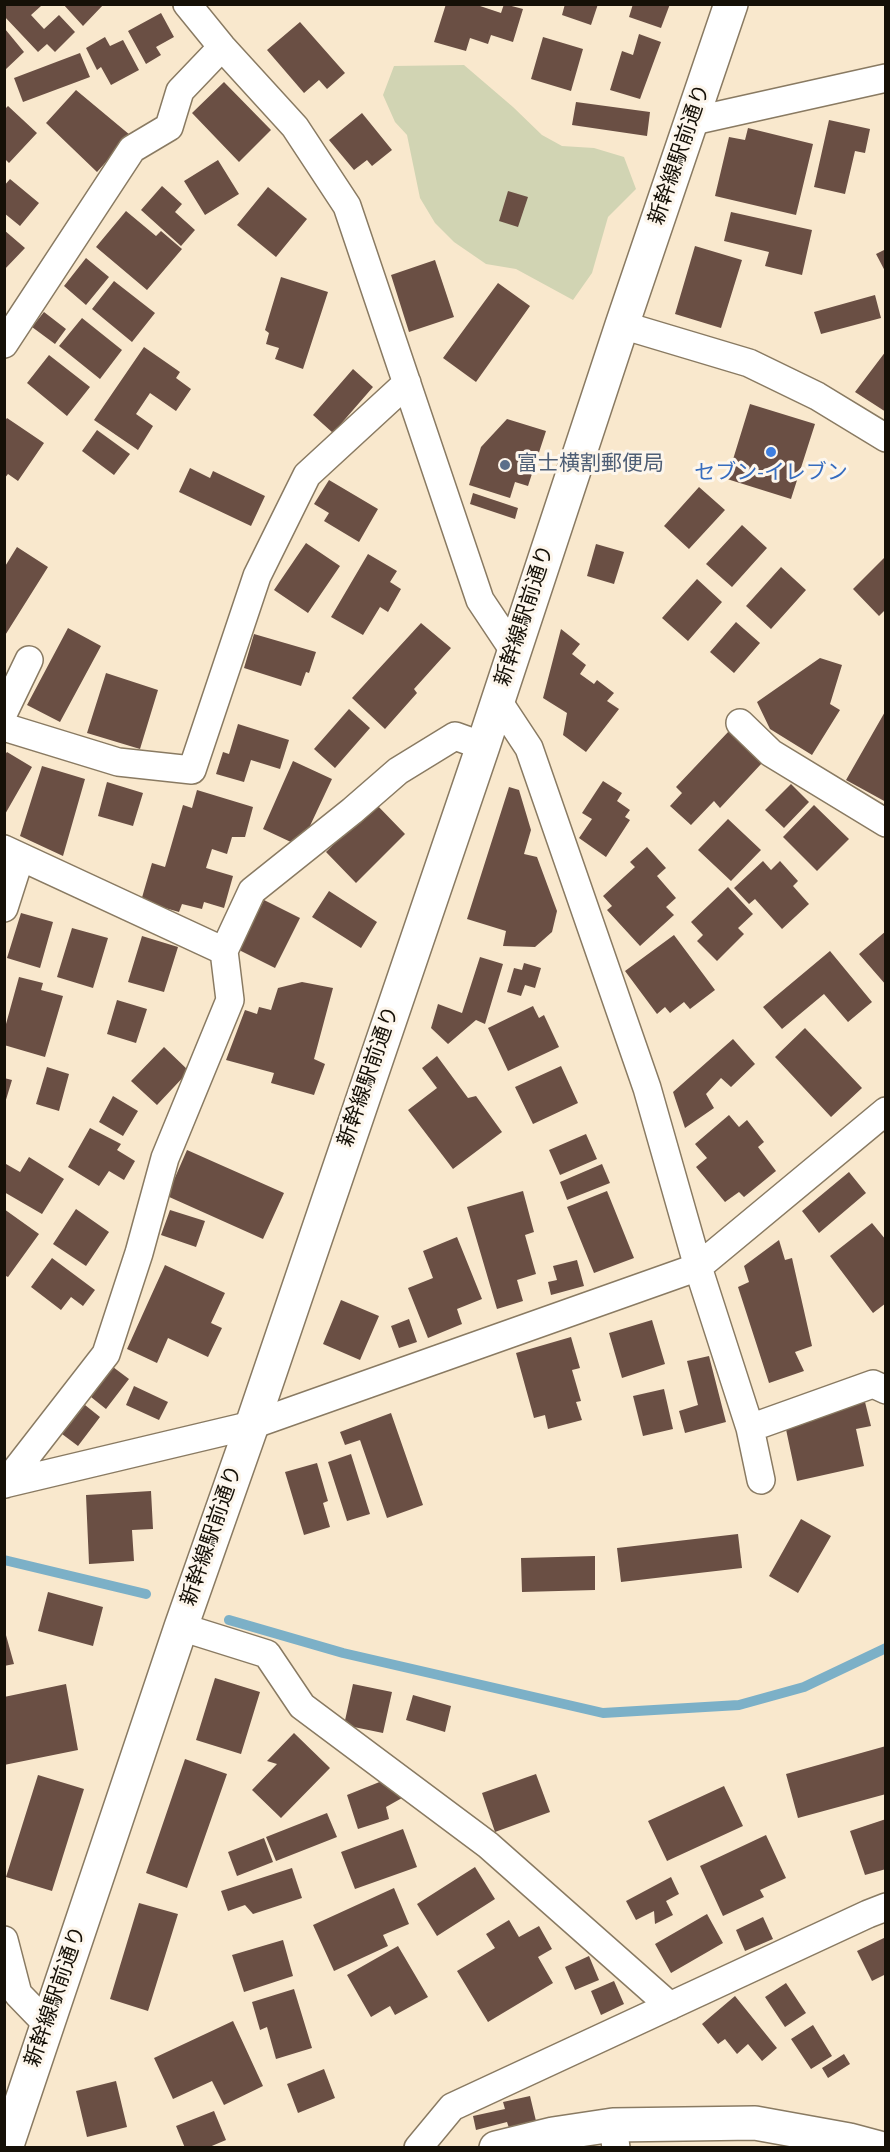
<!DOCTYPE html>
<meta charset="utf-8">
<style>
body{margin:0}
#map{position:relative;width:890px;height:2152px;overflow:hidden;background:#f9e8cd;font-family:"Source Sans 3",sans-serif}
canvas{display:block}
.frame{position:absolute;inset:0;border:6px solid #151007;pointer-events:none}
</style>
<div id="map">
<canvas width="890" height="2152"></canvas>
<div class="frame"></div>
</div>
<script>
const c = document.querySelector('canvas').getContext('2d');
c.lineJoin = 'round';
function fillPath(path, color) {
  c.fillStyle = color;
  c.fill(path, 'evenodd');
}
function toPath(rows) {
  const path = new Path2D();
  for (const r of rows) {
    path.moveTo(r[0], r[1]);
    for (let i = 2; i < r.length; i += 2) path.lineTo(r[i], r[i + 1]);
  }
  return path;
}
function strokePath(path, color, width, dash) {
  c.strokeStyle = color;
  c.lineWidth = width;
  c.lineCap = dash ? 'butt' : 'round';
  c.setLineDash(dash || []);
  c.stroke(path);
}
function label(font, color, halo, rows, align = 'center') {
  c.font = font + ' "Source Sans 3","Noto Sans JP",sans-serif';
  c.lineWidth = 6;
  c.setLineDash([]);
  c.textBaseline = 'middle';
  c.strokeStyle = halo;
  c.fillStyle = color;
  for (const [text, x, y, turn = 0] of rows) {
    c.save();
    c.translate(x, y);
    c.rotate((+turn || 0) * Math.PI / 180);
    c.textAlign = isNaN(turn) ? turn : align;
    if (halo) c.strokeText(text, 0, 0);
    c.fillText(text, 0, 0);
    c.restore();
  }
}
const green = toPath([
 [464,65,513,107,542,135,562,146,594,148,624,157,636,189,608,217,592,273,573,300,516,269,486,264,454,242,435,223,420,198,407,135,395,122,383,95,394,66]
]);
const stream = toPath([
 [4,1560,146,1594],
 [229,1620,343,1653,603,1713,739,1705,804,1687,886,1648]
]);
const building = toPath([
 [4,4,40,4,41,6,31,15,44,29,59,15,75,32,55,52,47,44,38,52,4,16],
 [63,4,104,4,83,26],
 [446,4,474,4,501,13,504,4,523,9,513,42,491,35,488,44,470,38,466,51,434,42],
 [565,4,598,4,591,25,562,15],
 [633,4,670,4,661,28,629,17],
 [161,13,174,37,156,47,161,55,146,64,128,31],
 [300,22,345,73,327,89,319,80,304,93,267,50],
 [5,29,24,52,5,70],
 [639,34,661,42,640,99,610,90,622,51,633,55],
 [105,37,110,46,123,40,139,70,111,85,101,67,97,70,86,48],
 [543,37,583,49,571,91,531,79],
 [80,53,90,77,23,102,14,78],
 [224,82,271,130,239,162,192,113],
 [76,90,130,135,97,172,46,123],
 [576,102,650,112,647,136,572,125],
 [8,106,37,133,9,163,4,158,4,110],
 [362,113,392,150,372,166,367,160,354,170,329,140],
 [829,120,870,129,865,153,855,151,845,194,814,187],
 [748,128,813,144,796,215,715,196,729,137,745,140],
 [218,160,239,194,205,215,184,181],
 [10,179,39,203,20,226,4,213,4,186],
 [162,186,182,204,175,212,195,230,181,246,141,210],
 [268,187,307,219,276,257,237,225],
 [508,191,528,197,518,227,499,221],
 [126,211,156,236,161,231,182,249,147,290,96,247],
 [731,212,812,230,802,275,765,266,769,252,724,241],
 [4,230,25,248,4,270],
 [695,246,742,260,721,328,675,314],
 [886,249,886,273,876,254],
 [86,258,109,277,86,305,64,286],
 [435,260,454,317,409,332,391,275],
 [281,277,328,292,303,369,275,359,279,348,266,344,269,333,265,330],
 [114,281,155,313,132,342,92,309],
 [498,283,530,306,476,382,443,358],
 [875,295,881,318,821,334,814,312],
 [44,312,66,329,55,344,32,327],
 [82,318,122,350,100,379,59,346],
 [144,347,180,372,176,378,191,389,176,411,150,393,136,414,153,426,138,450,94,420],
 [886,351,886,412,855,392],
 [49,355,90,387,67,416,27,383],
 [353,369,373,387,333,433,313,415],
 [750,404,815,424,791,499,727,479],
 [7,418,44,443,18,481,8,474,4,479,4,422],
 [507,419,546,431,528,486,515,482,510,498,469,485,481,447],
 [97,430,130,454,114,475,82,451],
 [190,468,210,478,213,471,265,496,251,526,179,492],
 [329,480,378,509,359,542,324,521,329,513,314,504],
 [699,487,725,510,689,549,664,526],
 [473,493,518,508,515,519,470,504],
 [742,525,767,548,732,587,706,564],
 [306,543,340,566,308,613,274,590],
 [596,544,624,552,614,584,587,576],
 [17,547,48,567,4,637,4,568],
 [368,554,397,571,390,582,401,589,388,612,380,607,363,635,331,617],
 [884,558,886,609,879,616,853,589],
 [781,567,806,590,771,629,746,606],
 [697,579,722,602,688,641,662,618],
 [736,622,760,643,734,673,710,652],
 [421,623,451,648,414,689,417,693,385,729,352,698],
 [68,628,101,646,60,722,27,705],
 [561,629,580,644,572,654,586,665,580,674,594,684,597,680,614,693,607,701,619,709,586,752,563,735,567,713,543,698],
 [254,634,316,652,309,673,306,672,301,686,244,668],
 [820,658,842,665,830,704,840,710,812,755,770,729,757,702],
 [106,673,158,690,140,749,87,733],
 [349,709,370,728,335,768,314,749],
 [886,710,886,802,846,780],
 [238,724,289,740,280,769,251,760,244,782,216,774,223,752,229,754],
 [729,731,762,763,720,808,714,801,691,825,670,806,682,793,676,787],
 [7,752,32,767,4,816,4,756],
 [293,761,332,779,309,828,293,843,263,829],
 [42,766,85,779,63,856,20,836],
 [603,781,622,793,617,801,630,810,625,817,630,820,606,857,579,838,592,819,582,813],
 [107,782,143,793,133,826,98,816],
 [791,784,809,802,784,828,765,810],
 [509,787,519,790,531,830,524,854,537,857,557,911,552,932,535,947,503,946,506,931,467,919],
 [197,790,253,807,245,837,232,837,227,854,212,849,206,868,233,876,224,908,204,902,202,909,182,904,179,912,141,901,152,863,165,867,183,805,192,808],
 [375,803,405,834,356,883,326,852],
 [814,805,849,839,817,871,783,837],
 [728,819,761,850,731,881,698,850],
 [647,847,666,868,657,876,676,898,666,907,674,915,640,946,607,910,612,906,603,896,635,867,630,862],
 [763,861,771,870,780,861,798,881,793,886,809,904,782,929,755,899,749,904,734,888],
 [728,887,753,914,738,928,744,934,717,961,697,941,703,935,691,922],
 [329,891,377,922,361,948,312,917],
 [264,900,300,918,275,968,239,950],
 [21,913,53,922,40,968,7,958],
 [72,928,108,938,93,988,57,977],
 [886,931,886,985,859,954],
 [674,935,715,990,690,1009,684,1002,670,1013,665,1007,657,1014,625,971],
 [142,936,178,947,164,992,128,982],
 [830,951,872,1002,848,1022,824,994,782,1029,763,1007],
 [480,957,503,964,485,1024,476,1020,448,1044,431,1028,438,1004,462,1013],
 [524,963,541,968,535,988,525,985,521,996,507,992,514,968,522,970],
 [19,977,43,983,41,990,63,996,45,1057,4,1045,4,1023,6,1024],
 [302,982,333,988,314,1059,325,1064,314,1095,271,1083,274,1073,226,1060,245,1010,257,1014,259,1007,271,1010,278,988],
 [117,1000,147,1009,136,1043,107,1034],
 [533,1006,539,1018,544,1015,559,1047,508,1071,488,1028],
 [805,1028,862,1088,831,1117,775,1057],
 [733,1039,755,1064,731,1087,721,1078,706,1094,714,1108,685,1128,673,1092],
 [164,1047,189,1071,157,1105,131,1081],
 [437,1056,468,1098,476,1096,502,1132,453,1169,408,1110,437,1088,422,1068],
 [561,1066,578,1103,533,1124,515,1087],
 [47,1067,69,1074,59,1111,36,1104],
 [4,1078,12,1080,5,1103,4,1103],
 [113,1096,138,1111,123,1136,99,1122],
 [729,1115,739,1127,747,1120,764,1142,758,1147,776,1171,744,1197,739,1192,725,1202,696,1167,707,1158,695,1144],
 [90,1128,121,1144,117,1150,135,1161,124,1180,109,1171,99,1186,68,1167],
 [586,1134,597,1159,560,1175,549,1150],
 [187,1150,284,1193,263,1239,167,1196],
 [29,1157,64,1179,42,1214,4,1192,4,1167,6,1164,20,1172],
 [602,1164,610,1183,567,1200,560,1182],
 [849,1172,866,1193,819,1233,802,1211],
 [523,1191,534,1232,525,1235,536,1274,517,1280,523,1301,497,1309,467,1207],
 [607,1191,634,1258,594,1273,567,1207],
 [4,1209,39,1234,8,1277,4,1275],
 [76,1209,109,1232,86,1266,53,1244],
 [170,1210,205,1221,196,1247,161,1235],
 [872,1223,886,1240,886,1303,873,1313,830,1256],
 [457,1237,482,1299,457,1309,462,1324,428,1338,408,1288,433,1278,423,1251],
 [779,1240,785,1260,792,1258,812,1346,795,1352,804,1371,769,1383,738,1287,749,1282,744,1266],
 [52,1258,95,1290,83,1306,71,1297,61,1310,31,1287],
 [577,1260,584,1286,551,1295,548,1282,557,1280,553,1266],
 [165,1265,225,1293,211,1323,222,1328,208,1357,168,1338,157,1363,127,1349],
 [341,1300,379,1316,360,1360,323,1344],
 [409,1319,417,1342,399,1348,391,1326],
 [652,1320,665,1364,622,1378,609,1333],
 [571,1337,580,1368,572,1370,581,1401,576,1402,582,1420,548,1429,545,1415,534,1418,516,1353],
 [709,1356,726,1422,685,1433,679,1411,698,1405,687,1361],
 [113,1367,129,1379,106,1409,91,1397],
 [134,1386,168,1402,159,1420,126,1405],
 [664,1389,673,1429,643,1436,633,1396],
 [865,1402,871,1426,856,1429,864,1466,797,1481,784,1420],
 [85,1405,100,1417,78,1446,62,1434],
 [391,1413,423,1505,387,1518,360,1440,345,1445,340,1432],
 [351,1454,370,1514,347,1521,328,1462],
 [317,1463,328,1501,323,1503,330,1527,304,1535,285,1472],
 [151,1491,153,1529,132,1530,134,1561,89,1564,86,1495],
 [801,1519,831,1536,798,1593,769,1576],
 [738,1534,742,1568,621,1582,617,1548],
 [595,1556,595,1590,522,1592,521,1558],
 [48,1592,103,1607,93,1646,38,1631],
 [4,1628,14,1664,4,1666],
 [215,1678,260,1692,241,1754,196,1740],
 [66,1684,78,1750,4,1765,4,1697],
 [353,1684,392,1692,383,1733,344,1725],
 [413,1695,451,1706,445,1732,406,1720],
 [294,1733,330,1768,281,1818,252,1790,277,1764,267,1761],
 [886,1746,886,1794,798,1818,786,1774],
 [185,1759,227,1774,187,1888,146,1873],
 [536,1774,550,1812,495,1832,482,1793],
 [38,1775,84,1789,52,1891,6,1877],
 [382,1781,402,1798,386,1807,389,1819,358,1829,347,1795],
 [724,1786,743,1826,667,1861,648,1821],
 [327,1813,337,1837,276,1861,266,1837],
 [886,1819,886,1869,865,1875,850,1831],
 [403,1829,417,1867,355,1889,341,1852],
 [766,1835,786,1878,760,1890,764,1897,723,1916,700,1866],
 [264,1838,273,1862,237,1876,228,1852],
 [475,1867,495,1899,437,1936,417,1904],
 [292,1868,302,1898,253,1914,245,1905,228,1911,221,1891],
 [671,1877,679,1894,666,1901,673,1915,655,1924,654,1911,636,1920,626,1901],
 [394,1888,409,1924,383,1935,388,1946,334,1971,313,1925],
 [139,1903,178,1914,148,2011,110,1999],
 [707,1914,723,1943,671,1973,655,1944],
 [763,1917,773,1939,745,1951,736,1930],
 [509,1920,519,1937,539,1926,552,1949,538,1957,553,1983,488,2022,457,1971,495,1948,486,1934],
 [886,1937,886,1974,872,1981,857,1951],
 [283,1940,293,1976,244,1992,232,1955],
 [398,1946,428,1997,395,2015,390,2006,371,2017,347,1975],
 [589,1956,599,1980,575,1990,565,1967],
 [614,1981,624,2004,601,2015,591,1991],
 [786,1983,806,2013,785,2027,765,1997],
 [294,1989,312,2048,276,2059,267,2027,260,2030,252,2002],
 [735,1996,777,2048,762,2061,748,2044,737,2054,725,2039,718,2044,702,2024],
 [233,2021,263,2086,224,2105,212,2081,173,2099,154,2058],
 [813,2025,832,2056,811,2069,791,2039],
 [844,2054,850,2064,828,2078,822,2068],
 [324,2069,335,2098,298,2113,287,2084],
 [116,2081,127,2127,87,2137,76,2091],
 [530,2096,536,2121,509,2128,507,2122,476,2130,473,2116,505,2109,503,2102],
 [214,2111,226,2140,207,2148,185,2148,176,2126]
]);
const minor = toPath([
 [187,4,222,47,295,127,347,206,480,600,514,651],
 [693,121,886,78],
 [622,325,749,363,817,396,886,438],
 [4,344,132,149,169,127,180,91,222,47],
 [498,701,529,748,647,1088,698,1267,750,1428,761,1480],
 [4,712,29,660],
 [740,723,771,753,886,823],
 [4,727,118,762,192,770,257,576,307,475,407,383],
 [4,849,224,951],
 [4,908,20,858],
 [750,1428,873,1384,886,1390],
 [4,1484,252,1425,698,1267,886,1111],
 [5,1484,106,1354,139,1253,165,1158,230,1000,224,951,252,891,352,811,398,771,455,736,483,746],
 [181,1627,267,1654,302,1706,488,1845,670,2006],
 [4,1940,18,1994,48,2025],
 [613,2125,616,2148],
 [418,2148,452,2107,868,1914,886,1907]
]);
const tertiary = toPath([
 [6,2148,181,1627,252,1425,483,746,622,325,731,4],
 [496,2148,553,2134,613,2125,755,2123,849,2140,879,2148]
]);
const markers = [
 [771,452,6,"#3f7fe0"],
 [505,465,6,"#5c6f8a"]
];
const streetNames = [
 ["新幹線駅前通り",681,155,-71],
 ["新幹線駅前通り",526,616,-72],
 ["新幹線駅前通り",370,1077,-71],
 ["新幹線駅前通り",213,1536,-71],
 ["新幹線駅前通り",57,1997,-71]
];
const serviceNames = [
 ["富士横割郵便局",517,465]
];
const shopNames = [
 ["セブン-イレブン",771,474]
];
fillPath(green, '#d1d4b3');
strokePath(stream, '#7cb0c7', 10);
fillPath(building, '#6a4f44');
strokePath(minor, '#897a62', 30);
strokePath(tertiary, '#897a62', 36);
strokePath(minor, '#fff', 27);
strokePath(tertiary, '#fff', 33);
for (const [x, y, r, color] of markers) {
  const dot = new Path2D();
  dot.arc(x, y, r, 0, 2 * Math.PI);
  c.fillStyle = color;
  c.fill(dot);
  strokePath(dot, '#fdf6ec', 2);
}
label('21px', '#151007', '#fdf6ec', streetNames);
label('21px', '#4e5e75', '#fdf6ec', serviceNames, 'left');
label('21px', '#366cbe', '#fdf6ec', shopNames);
</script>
